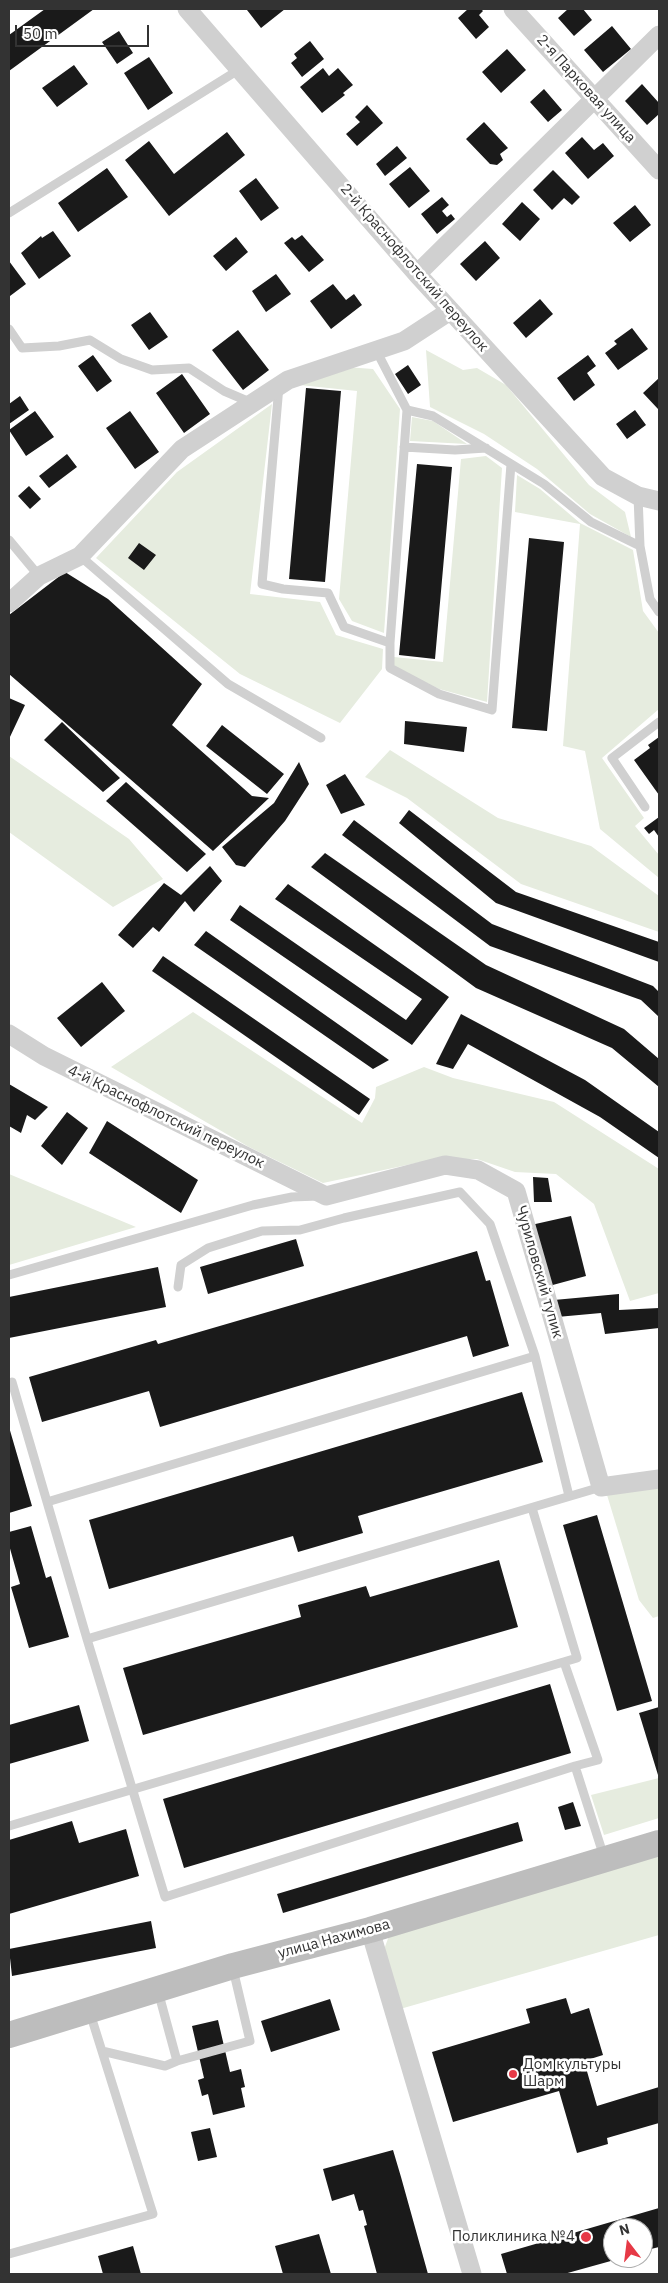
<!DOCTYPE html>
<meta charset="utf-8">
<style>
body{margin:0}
#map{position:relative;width:668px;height:2283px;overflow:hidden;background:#fff;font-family:"IBM Plex Sans",sans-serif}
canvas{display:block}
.frame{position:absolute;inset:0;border:10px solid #333;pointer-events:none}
.north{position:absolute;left:603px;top:2218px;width:50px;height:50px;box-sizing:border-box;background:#fff;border:1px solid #adadad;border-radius:50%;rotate:345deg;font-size:14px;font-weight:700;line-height:20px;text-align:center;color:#333}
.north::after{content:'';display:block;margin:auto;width:18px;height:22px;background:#e63946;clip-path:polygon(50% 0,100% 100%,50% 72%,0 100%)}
.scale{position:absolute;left:15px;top:25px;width:134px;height:22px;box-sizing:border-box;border:2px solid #333;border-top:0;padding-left:6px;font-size:15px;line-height:18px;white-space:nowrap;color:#333;-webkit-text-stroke:4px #fff;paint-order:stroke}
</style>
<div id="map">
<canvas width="668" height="2283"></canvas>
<div class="frame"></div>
<div class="north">N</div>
<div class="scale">50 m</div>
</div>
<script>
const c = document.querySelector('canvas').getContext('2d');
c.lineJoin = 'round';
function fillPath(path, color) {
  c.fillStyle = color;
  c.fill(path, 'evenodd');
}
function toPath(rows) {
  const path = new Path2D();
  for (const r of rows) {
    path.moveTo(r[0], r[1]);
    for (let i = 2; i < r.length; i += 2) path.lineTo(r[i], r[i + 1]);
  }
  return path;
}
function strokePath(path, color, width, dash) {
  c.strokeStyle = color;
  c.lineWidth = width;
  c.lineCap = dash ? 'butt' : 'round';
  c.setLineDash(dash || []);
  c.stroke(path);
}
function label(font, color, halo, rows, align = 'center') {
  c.font = font + ' "IBM Plex Sans",sans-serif';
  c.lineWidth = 5;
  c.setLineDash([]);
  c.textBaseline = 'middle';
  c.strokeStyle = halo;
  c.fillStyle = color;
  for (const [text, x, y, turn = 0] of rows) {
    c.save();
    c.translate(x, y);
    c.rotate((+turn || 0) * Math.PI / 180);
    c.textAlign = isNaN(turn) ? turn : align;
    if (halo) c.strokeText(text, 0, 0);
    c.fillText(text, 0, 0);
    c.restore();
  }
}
const green = toPath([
 [426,350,463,370,477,368,506,385,589,485,625,512,631,537,590,514,537,469,484,434,430,407],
 [346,367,373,369,400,409,384,633,352,621,339,599,357,391,290,384],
 [272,404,250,594,320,602,336,635,383,649,382,669,340,723,240,674,96,558,177,472],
 [412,417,433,421,467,444,410,441],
 [486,456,502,468,487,702,439,689,394,667,394,657,443,662,461,459],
 [517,475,540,489,580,523,633,550,643,611,659,633,659,709,602,758,644,818,635,826,659,855,659,878,600,829,585,751,563,746,580,524,515,512],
 [390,750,498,818,591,846,659,896,659,932,521,884,407,798,365,777],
 [9,756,129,839,163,879,113,907,9,832],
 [193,1012,362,1123,375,1098,376,1087,424,1067,453,1078,554,1102,659,1169,659,1293,630,1301,594,1204,556,1174,515,1172,477,1159,435,1159,323,1183,249,1147,111,1067],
 [9,1174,136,1227,9,1265],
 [659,1487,659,1616,653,1618,639,1600,607,1495],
 [659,1778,659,1818,604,1835,591,1795],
 [659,1854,659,1935,400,2009,383,1952,389,1936]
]);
const building = toPath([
 [45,9,94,9,9,71,9,35],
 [249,9,285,9,261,28,247,10],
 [468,9,481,9,483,11,479,15,489,27,476,39,458,18],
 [568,9,583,9,592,20,574,36,558,18],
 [612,26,631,49,603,72,584,50],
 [119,31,133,53,117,64,102,42],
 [310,41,324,59,302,77,291,63,297,58,294,54],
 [507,49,526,70,501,93,482,72],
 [149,57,173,93,148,110,124,73],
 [74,65,88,84,57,107,42,88],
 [323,68,329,76,338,68,353,85,343,93,345,95,322,113,300,87],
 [642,84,659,103,659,114,647,125,625,101],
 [544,89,562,110,548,122,530,102],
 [367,105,383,123,357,146,346,134,360,122,355,117],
 [484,122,508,148,500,154,503,160,497,165,490,164,466,139],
 [227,132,245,155,169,216,125,160,149,141,174,174],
 [582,137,594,150,603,143,614,156,588,179,565,153],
 [397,146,407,158,385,176,376,164],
 [410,167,430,191,409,208,389,184],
 [107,168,128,197,78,232,58,203],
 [553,170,580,197,572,205,564,198,552,210,533,190],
 [256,178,279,208,261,221,239,191],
 [442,197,449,205,442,211,447,217,451,214,455,219,437,234,421,214],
 [522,202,540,219,520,241,502,224],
 [635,205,651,225,630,242,613,223],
 [53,231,71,256,39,279,21,253,41,236,42,238],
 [302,235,324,260,309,272,284,243,292,237,295,240],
 [236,237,248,252,226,271,213,256],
 [485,241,500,258,476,281,460,264],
 [9,261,26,284,10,296,9,294],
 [276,274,291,294,266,312,252,291],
 [333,284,346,300,354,294,362,305,331,329,310,301],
 [540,299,553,314,526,338,513,323],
 [150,312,168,337,149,350,131,325],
 [632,328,648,349,618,370,605,353,617,344,614,341],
 [238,330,269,370,243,390,212,350],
 [93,355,112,381,97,392,78,366],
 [588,355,596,366,587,373,595,385,574,401,557,378],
 [408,365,421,385,408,394,395,374],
 [182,374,210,414,184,433,156,393],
 [659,378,659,407,658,409,643,393],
 [306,388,341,391,325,582,289,579],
 [20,396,29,410,9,424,9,404],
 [635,410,646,425,627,439,616,424],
 [35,411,54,437,26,456,9,430],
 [130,411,159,452,135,469,106,428],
 [67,454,77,467,49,488,39,476],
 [417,464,452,467,435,659,399,655],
 [29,486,41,499,30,509,18,496],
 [529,538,564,542,547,731,512,728],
 [139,543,156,555,144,570,128,558],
 [65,572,108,599,202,684,172,725,252,796,269,798,213,851,9,674,9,615],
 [9,698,25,705,9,739],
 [405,721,467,727,464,752,404,744],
 [62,722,120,778,103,792,44,740],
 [222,725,284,774,267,794,206,746],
 [659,737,659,795,634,760,650,748,648,745],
 [299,762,309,784,285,821,245,867,236,865,222,847,274,803],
 [345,774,365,805,341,814,326,785],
 [126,782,206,854,187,872,106,801],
 [409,810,516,892,659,942,659,962,496,903,399,823],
 [659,817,659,837,654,830,649,834,644,828],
 [354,820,492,924,653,986,659,992,659,1017,641,1000,490,946,342,835],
 [325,853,486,965,624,1029,659,1059,659,1087,612,1048,476,988,311,867],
 [210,866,222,881,194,912,185,901,159,932,153,927,133,948,118,935,164,883,181,895],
 [288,884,449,997,412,1045,230,920,240,905,406,1020,422,999,275,899],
 [206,931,389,1060,373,1069,194,945],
 [163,956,370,1099,359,1115,152,971],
 [102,982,125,1011,81,1047,57,1018],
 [461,1014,585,1080,659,1132,659,1158,600,1117,468,1044,453,1069,436,1064],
 [9,1084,48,1107,35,1120,27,1115,21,1133,9,1126],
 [67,1112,88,1128,62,1165,41,1146],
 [107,1121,198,1180,181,1213,89,1153],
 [533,1177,548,1178,552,1202,534,1202],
 [571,1216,586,1276,549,1286,531,1225],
 [296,1239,304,1266,208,1294,200,1267],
 [477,1251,486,1281,490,1280,509,1346,473,1357,467,1336,160,1427,149,1391,42,1422,29,1377,156,1340,158,1344],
 [158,1267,166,1307,9,1338,9,1297],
 [619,1294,619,1310,659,1308,659,1328,605,1334,601,1313,557,1317,554,1300],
 [522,1392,543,1462,358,1516,363,1533,298,1552,293,1536,109,1589,89,1520],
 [9,1427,32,1506,9,1513],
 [597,1515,652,1701,617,1711,563,1525],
 [31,1526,46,1578,51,1576,69,1637,29,1648,11,1587,20,1584,9,1545,9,1532],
 [499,1560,518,1627,143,1735,123,1668,301,1617,298,1605,366,1586,370,1597],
 [550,1684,571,1753,184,1868,163,1799],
 [79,1705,89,1741,9,1764,9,1725],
 [659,1707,659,1775,658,1775,639,1713],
 [573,1802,581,1826,565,1830,558,1807],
 [72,1821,79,1843,126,1829,139,1876,9,1914,9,1840],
 [518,1822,523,1841,283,1913,277,1894],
 [151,1921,156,1948,12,1976,9,1949],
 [566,1998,571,2014,589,2008,603,2055,584,2061,597,2106,659,2087,659,2123,607,2138,608,2144,577,2153,559,2091,453,2122,432,2052,530,2023,526,2009],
 [330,1999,340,2030,271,2052,261,2021],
 [218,2020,230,2072,241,2069,245,2087,241,2088,245,2107,213,2115,208,2094,202,2096,198,2080,204,2078,192,2026],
 [210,2128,217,2157,198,2161,191,2132],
 [393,2150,401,2177,428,2274,377,2274,364,2226,367,2225,363,2210,359,2211,354,2194,332,2201,323,2169],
 [659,2208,659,2247,643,2251,643,2228,613,2228,613,2258,618,2259,564,2274,507,2274,501,2254],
 [319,2234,331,2274,283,2274,275,2246],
 [133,2246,141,2274,103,2274,98,2256]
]);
const lane = toPath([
 [9,213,240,69],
 [9,329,22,348,59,346,90,340,121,359,152,370,189,368,224,391,252,403],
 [376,350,407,410,433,416,544,484,591,522,640,546],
 [279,386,262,584,283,589,328,593,344,627,390,643,407,410],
 [404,447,455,450,486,448],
 [638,496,640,546,650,599,659,612],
 [9,540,39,576],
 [80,556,228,684,321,738],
 [390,643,390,668,439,694,492,710,511,464],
 [645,807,612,758,659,722],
 [9,1275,253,1205,292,1197,318,1196],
 [178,1287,181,1265,208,1248,262,1231,300,1230,344,1218,460,1192,490,1224,535,1356,569,1496],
 [12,1382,87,1639],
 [47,1502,535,1356],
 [564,1662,598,1760,575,1766,604,1857],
 [575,1766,165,1897,87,1639,601,1487],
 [9,1826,577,1658,532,1508],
 [158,1991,177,2061,250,2041,233,1969],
 [102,2051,165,2066,177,2061],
 [9,2254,153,2214,90,2013]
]);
const street = toPath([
 [187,9,417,274,603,477,638,496,659,501],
 [513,9,659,170],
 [417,274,659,35],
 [9,603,39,576,80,556,182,449,288,380,404,341,450,311],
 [9,1034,44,1056,326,1196,445,1165,478,1170,516,1191,601,1487,659,1479],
 [370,1930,472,2274]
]);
const secondary = toPath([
 [9,2035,233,1966,370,1930,659,1843]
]);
const markers = [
 [513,2074,5,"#e63946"],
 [586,2237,6,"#e63946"]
];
const streetNames = [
 ["2-я Парковая улица",586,89,48],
 ["2-й Краснофлотский переулок",414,268,49],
 ["4-й Краснофлотский переулок",166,1117,26],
 ["Чуриловский тупик",539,1272,74],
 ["улица Нахимова",334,1939,-15]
];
const poiNames = [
 ["Дом культуры",523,2065],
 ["Шарм",523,2082],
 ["Поликлиника №4",575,2237,"right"]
];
fillPath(green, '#e6ecdf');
fillPath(building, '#1a1a1a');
strokePath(lane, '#d0d0d0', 9);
strokePath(street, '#d0d0d0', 19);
strokePath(secondary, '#bdbdbd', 26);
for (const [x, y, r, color] of markers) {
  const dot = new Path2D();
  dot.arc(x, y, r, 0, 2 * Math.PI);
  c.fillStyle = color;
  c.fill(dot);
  strokePath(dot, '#fff', 2);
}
label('15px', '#333', '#fff', streetNames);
label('15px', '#333', '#fff', poiNames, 'left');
</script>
